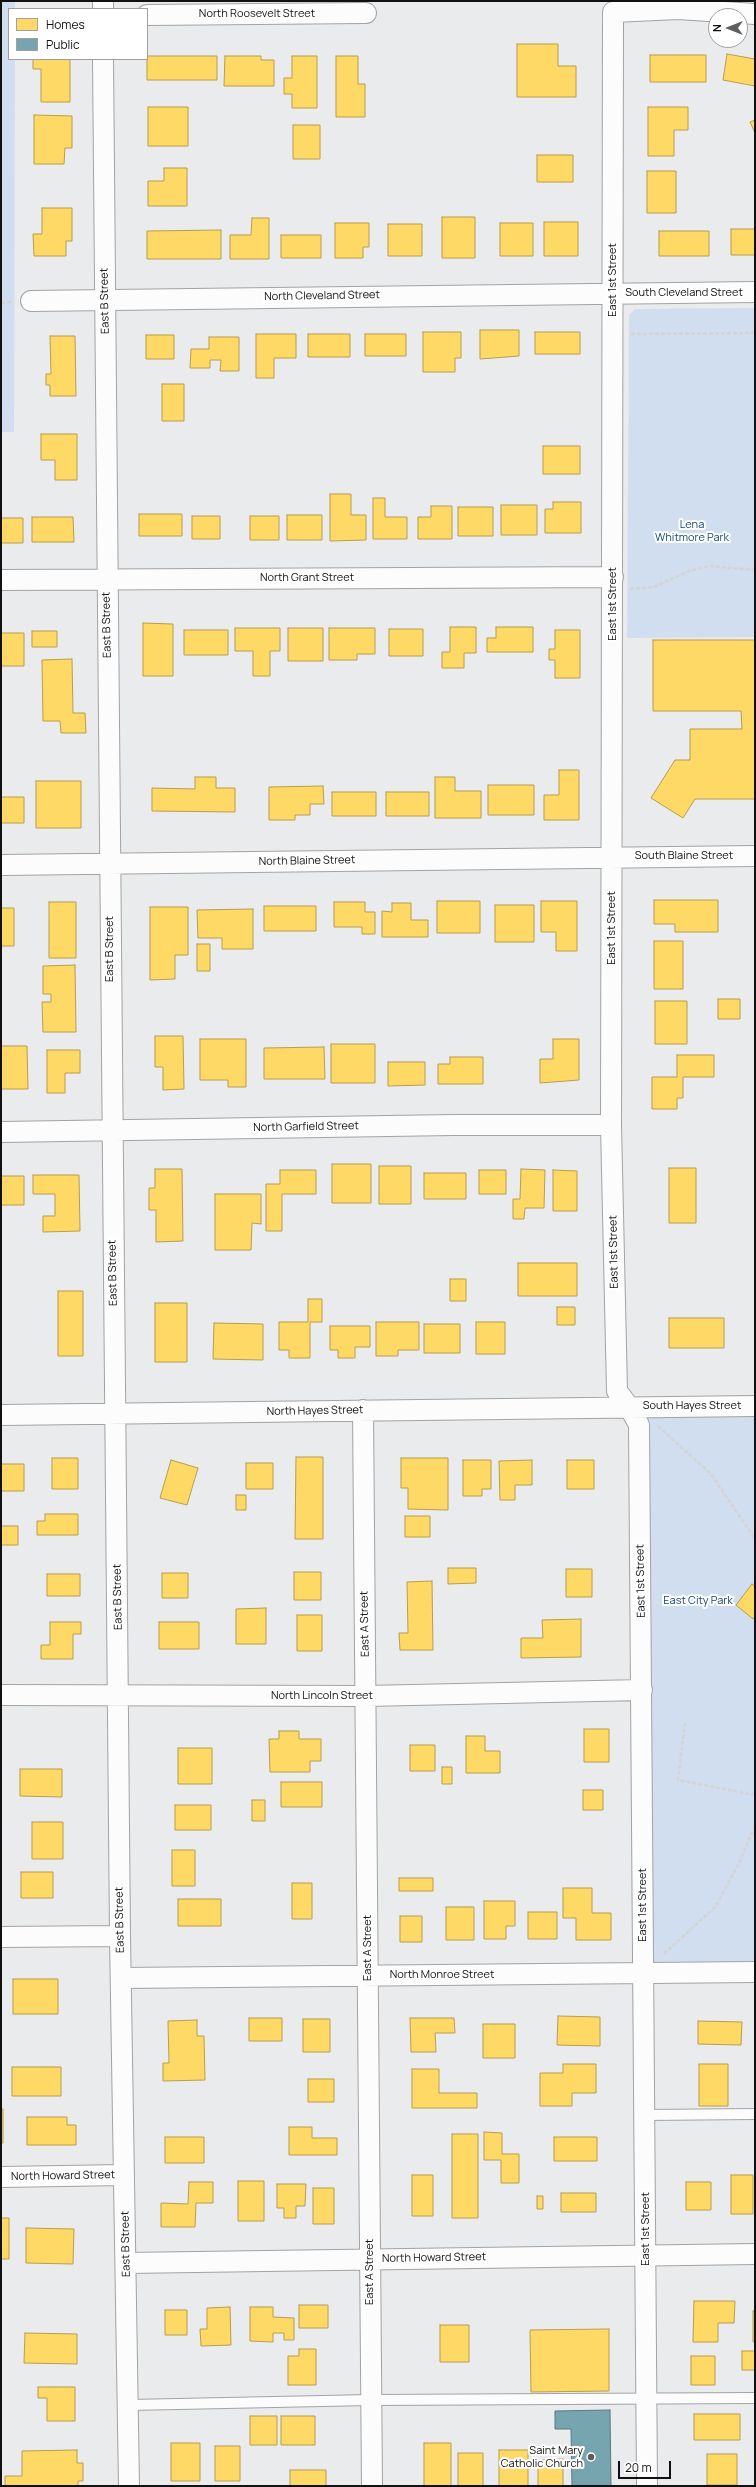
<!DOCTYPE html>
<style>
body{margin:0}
#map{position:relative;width:756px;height:2487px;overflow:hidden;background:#eaebed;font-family:Manrope,sans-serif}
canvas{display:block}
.frame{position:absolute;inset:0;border:2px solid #111112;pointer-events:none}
.legend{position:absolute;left:8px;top:8px;width:140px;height:52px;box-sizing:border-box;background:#fff;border:1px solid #a0a0a0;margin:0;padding:5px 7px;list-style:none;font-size:12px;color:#111112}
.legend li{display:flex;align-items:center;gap:8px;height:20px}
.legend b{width:20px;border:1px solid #a0a0a0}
.north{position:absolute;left:708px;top:8px;width:40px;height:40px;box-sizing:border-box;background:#fff;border:1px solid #a0a0a0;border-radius:50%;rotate:270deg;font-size:11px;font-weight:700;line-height:16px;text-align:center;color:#111112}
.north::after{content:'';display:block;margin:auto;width:14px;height:18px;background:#5d5d5f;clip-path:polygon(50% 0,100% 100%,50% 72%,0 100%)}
.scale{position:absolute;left:618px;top:2461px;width:53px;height:18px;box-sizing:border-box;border:2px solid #111112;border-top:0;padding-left:5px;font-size:12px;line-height:14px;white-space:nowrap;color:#111112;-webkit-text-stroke:3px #fff;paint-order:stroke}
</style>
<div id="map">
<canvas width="756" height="2487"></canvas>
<div class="frame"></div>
<ul class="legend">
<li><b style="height:11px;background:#ffd966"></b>Homes</li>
<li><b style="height:11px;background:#76a5af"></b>Public</li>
</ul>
<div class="north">N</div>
<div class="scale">20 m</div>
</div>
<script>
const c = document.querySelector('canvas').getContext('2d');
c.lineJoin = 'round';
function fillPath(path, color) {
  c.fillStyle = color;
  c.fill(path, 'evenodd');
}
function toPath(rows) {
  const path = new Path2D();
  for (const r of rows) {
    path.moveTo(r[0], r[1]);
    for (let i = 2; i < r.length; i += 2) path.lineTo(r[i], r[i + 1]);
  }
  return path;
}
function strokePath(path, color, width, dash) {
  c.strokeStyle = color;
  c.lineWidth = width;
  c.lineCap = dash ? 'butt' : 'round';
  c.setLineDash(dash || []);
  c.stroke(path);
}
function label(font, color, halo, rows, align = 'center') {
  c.font = font + ' Manrope,sans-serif';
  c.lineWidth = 4;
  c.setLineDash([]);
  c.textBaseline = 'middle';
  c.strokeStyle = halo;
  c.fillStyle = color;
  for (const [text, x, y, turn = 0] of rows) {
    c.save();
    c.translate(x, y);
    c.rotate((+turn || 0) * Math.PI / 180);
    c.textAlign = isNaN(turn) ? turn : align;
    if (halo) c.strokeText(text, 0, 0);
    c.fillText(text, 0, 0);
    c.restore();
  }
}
const green = toPath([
 [1,1,15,1,15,9,9,9,9,59,15,59,14,432,1,432],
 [755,308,755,637,627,638,629,315,635,309],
 [755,1406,755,1972,643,1973,639,1425,649,1407]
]);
const homes = toPath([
 [517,44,558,44,558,66,576,66,576,97,517,97,517,44],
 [727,54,755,59,755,86,723,80,727,54],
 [650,55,706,55,706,82,650,82,650,55],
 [147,56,217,56,217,80,147,80,147,56],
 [225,56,261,56,261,60,274,60,274,86,224,86,225,56],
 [292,56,317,56,317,108,292,108,292,94,284,94,284,78,292,78,292,56],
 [336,56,358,56,358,84,365,84,365,117,336,117,336,56],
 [33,59,70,59,70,102,41,102,41,69,33,69,33,59],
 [148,107,188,107,188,146,148,146,148,107],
 [648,107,688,107,688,130,674,130,674,156,648,156,648,107],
 [34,115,72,116,72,148,65,148,64,164,34,164,34,115],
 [755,120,755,133,750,122,755,120],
 [293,125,320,125,320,159,293,159,293,125],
 [537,155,573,155,573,182,537,182,537,155],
 [164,168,187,168,187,206,148,206,148,181,164,181,164,168],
 [647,171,676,171,676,213,647,213,647,171],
 [42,208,72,208,72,241,66,241,66,256,34,256,33,234,42,234,42,208],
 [442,217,475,217,475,258,442,258,442,217],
 [252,218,269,218,269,259,230,259,230,235,251,235,252,218],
 [544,222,578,222,578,256,544,256,544,222],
 [335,223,369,223,369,247,363,247,363,258,335,258,335,223],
 [500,223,533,223,533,256,500,256,500,223],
 [388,224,422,224,422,256,388,256,388,224],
 [731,229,755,229,755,255,731,255,731,229],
 [221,230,221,259,147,259,147,231,221,230],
 [659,231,709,231,709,256,659,256,659,231],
 [281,235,321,235,321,258,281,258,281,235],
 [480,330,519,330,519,356,480,359,480,330],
 [423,332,461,332,461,358,455,358,455,372,423,372,423,332],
 [535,332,580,332,580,354,535,354,535,332],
 [256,334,296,334,296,358,274,358,274,378,256,378,256,334],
 [308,334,350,334,350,357,308,357,308,334],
 [365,334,406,334,406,356,365,356,365,334],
 [146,335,174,335,174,359,146,359,146,335],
 [50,336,75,336,76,396,50,396,50,385,46,385,46,374,51,374,50,336],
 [209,337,239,337,239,371,220,371,221,360,210,360,210,368,190,368,191,349,209,349,209,337],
 [162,384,184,384,184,421,162,421,162,384],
 [41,434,77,434,77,480,55,480,55,460,41,460,41,434],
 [543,446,580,446,580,474,543,474,543,446],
 [330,494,351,494,351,515,366,515,366,540,330,541,330,494],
 [373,498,385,498,385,517,407,517,407,539,373,539,373,498],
 [553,502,581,502,581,533,545,533,545,509,553,509,553,502],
 [501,505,537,505,537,535,501,535,501,505],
 [431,506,452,506,452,539,418,539,418,517,431,517,431,506],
 [458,507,493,507,493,536,458,536,458,507],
 [139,514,182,514,182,536,139,536,139,514],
 [287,515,322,515,322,540,287,540,287,515],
 [192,516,220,516,220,539,192,539,192,516],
 [250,516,279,516,279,540,250,540,250,516],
 [32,517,73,517,74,542,32,542,32,517],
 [1,518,23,518,23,543,1,543,1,518],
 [143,623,173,624,173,676,143,676,143,623],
 [450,627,476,627,476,653,464,653,464,668,442,668,442,652,450,652,450,627],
 [496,627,533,627,533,652,487,652,487,638,496,638,496,627],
 [235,628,280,628,280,651,270,651,270,676,253,676,253,651,235,651,235,628],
 [288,628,323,628,323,661,288,661,288,628],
 [329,628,375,628,375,654,357,654,357,660,329,660,329,628],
 [389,629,423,629,423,656,389,656,389,629],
 [184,630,228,630,228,655,184,655,184,630],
 [555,630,580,630,580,678,555,678,555,660,549,660,549,649,555,649,555,630],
 [32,631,57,631,57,647,32,647,32,631],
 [1,633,24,633,24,666,1,666,1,633],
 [653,640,755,640,755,799,695,799,683,818,651,798,675,760,690,760,690,729,742,729,741,711,653,711,653,640],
 [72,659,73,713,85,713,86,733,61,733,60,721,43,721,42,660,72,659],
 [559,770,579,770,579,820,544,820,544,795,559,795,559,770],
 [195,777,216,777,216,788,235,788,235,812,152,811,152,788,195,789,195,777],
 [435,777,455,777,455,791,481,791,481,818,435,818,435,777],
 [36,781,81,781,81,828,36,828,36,781],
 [488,785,534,785,534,815,488,815,488,785],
 [323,786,324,804,310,804,310,815,295,815,295,820,269,820,269,787,323,786],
 [332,792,376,792,376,816,332,816,332,792],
 [386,792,429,792,429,816,386,816,386,792],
 [1,797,24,797,24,823,1,823,1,797],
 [654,900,718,900,718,932,675,932,675,924,654,924,654,900],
 [437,901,480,901,480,933,437,933,437,901],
 [541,901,577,901,577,951,556,951,556,932,541,932,541,901],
 [49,902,76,902,76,958,49,958,49,902],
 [334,902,365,902,365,912,375,912,375,934,362,934,362,927,334,927,334,902],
 [392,903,411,903,411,920,428,920,428,937,382,937,382,911,392,912,392,903],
 [495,905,534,905,534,942,495,942,495,905],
 [264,906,316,906,316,931,264,931,264,906],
 [150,907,188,907,188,955,175,955,175,979,150,980,150,907],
 [1,908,14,908,14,946,1,946,1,908],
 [253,909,253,949,222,949,222,938,198,938,197,910,253,909],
 [654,941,683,941,683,989,654,989,654,941],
 [197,944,210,944,210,971,197,971,197,944],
 [75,965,76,1032,43,1032,42,1002,51,1002,51,994,43,994,43,966,75,965],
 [718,999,740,999,740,1019,718,1019,718,999],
 [655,1001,687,1001,687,1044,655,1044,655,1001],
 [155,1036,183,1036,184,1089,163,1090,163,1067,155,1067,155,1036],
 [200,1039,246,1039,246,1087,228,1087,228,1080,200,1080,200,1039],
 [553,1039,579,1039,579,1080,540,1083,540,1059,553,1059,553,1039],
 [331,1044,375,1044,375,1083,331,1083,331,1044],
 [1,1046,27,1046,28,1089,1,1089,1,1046],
 [324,1047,325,1079,264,1079,264,1048,324,1047],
 [47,1050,80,1050,80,1073,65,1073,65,1093,47,1093,47,1050],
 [677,1055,714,1055,714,1077,683,1077,683,1098,677,1098,677,1109,652,1109,652,1077,677,1077,677,1055],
 [450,1057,483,1057,483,1084,438,1084,438,1064,450,1064,450,1057],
 [388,1062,425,1062,425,1085,388,1086,388,1062],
 [332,1164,371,1164,371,1203,332,1203,332,1164],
 [379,1166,411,1166,411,1204,379,1204,379,1166],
 [669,1168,696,1168,696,1223,669,1223,669,1168],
 [155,1169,182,1169,183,1241,156,1242,156,1210,149,1210,149,1188,155,1188,155,1169],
 [521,1169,545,1170,544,1208,525,1208,524,1219,513,1219,513,1199,520,1199,521,1169],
 [280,1170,316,1170,316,1194,282,1194,282,1231,266,1231,266,1184,280,1184,280,1170],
 [479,1170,506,1170,506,1194,479,1194,479,1170],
 [553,1170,577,1171,577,1211,553,1211,553,1170],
 [424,1173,466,1173,466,1199,424,1199,424,1173],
 [33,1175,79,1175,80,1231,43,1232,43,1216,55,1216,55,1194,33,1194,33,1175],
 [1,1176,24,1176,24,1205,1,1205,1,1176],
 [215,1194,261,1194,261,1224,252,1223,251,1250,215,1250,215,1194],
 [518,1263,577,1263,577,1296,518,1296,518,1263],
 [450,1279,466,1279,466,1301,450,1301,450,1279],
 [58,1291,83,1291,83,1356,58,1356,58,1291],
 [308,1299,322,1299,322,1322,310,1322,310,1358,289,1358,289,1350,279,1350,279,1322,308,1322,308,1299],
 [155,1303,187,1303,187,1362,155,1362,155,1303],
 [557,1307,575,1307,575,1325,557,1325,557,1307],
 [669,1318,724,1318,724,1348,669,1348,669,1318],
 [376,1322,419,1322,419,1350,398,1350,398,1356,376,1356,376,1322],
 [476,1322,505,1322,505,1354,476,1354,476,1322],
 [214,1323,263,1324,263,1360,213,1359,214,1323],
 [424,1324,460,1324,460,1353,424,1353,424,1324],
 [330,1326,370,1326,370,1347,355,1347,355,1358,338,1358,338,1350,330,1350,330,1326],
 [296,1457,323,1457,323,1539,295,1539,296,1457],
 [52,1458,78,1458,78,1489,52,1489,52,1458],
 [401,1458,448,1458,448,1510,408,1509,408,1488,401,1488,401,1458],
 [171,1460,198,1468,187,1505,160,1498,171,1460],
 [463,1460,491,1460,491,1489,482,1489,482,1496,463,1496,463,1460],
 [532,1460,532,1485,515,1485,515,1500,500,1500,499,1461,532,1460],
 [567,1460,594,1460,594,1489,567,1489,567,1460],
 [246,1463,273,1463,273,1489,246,1489,246,1463],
 [1,1464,24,1464,24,1491,1,1491,1,1464],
 [236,1495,246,1495,246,1510,236,1510,236,1495],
 [45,1514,78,1514,78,1535,37,1535,37,1521,45,1521,45,1514],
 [405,1516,430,1516,430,1537,405,1537,405,1516],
 [1,1526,18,1526,18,1545,1,1545,1,1526],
 [448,1568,476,1568,476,1583,448,1584,448,1568],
 [566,1569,592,1569,592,1597,566,1597,566,1569],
 [294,1572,321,1572,321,1600,294,1600,294,1572],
 [162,1573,188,1573,188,1598,162,1598,162,1573],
 [47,1574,80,1574,80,1596,47,1596,47,1574],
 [432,1581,433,1650,400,1650,399,1633,408,1633,407,1582,432,1581],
 [752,1584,755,1587,755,1616,753,1619,736,1605,752,1584],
 [266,1608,266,1644,236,1644,236,1609,266,1608],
 [297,1615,322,1615,322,1651,297,1651,297,1615],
 [581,1619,581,1657,521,1658,521,1638,543,1638,542,1620,581,1619],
 [50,1622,81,1622,81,1634,73,1634,73,1659,41,1659,41,1645,50,1645,50,1622],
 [159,1622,199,1622,199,1649,159,1649,159,1622],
 [584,1729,609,1729,609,1762,584,1762,584,1729],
 [279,1731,299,1731,299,1739,321,1739,321,1761,310,1761,310,1772,270,1772,269,1739,279,1739,279,1731],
 [466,1736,485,1736,485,1751,500,1751,500,1773,466,1773,466,1736],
 [410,1745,435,1745,435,1771,410,1771,410,1745],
 [178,1748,212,1748,212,1784,178,1784,178,1748],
 [442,1767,452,1767,452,1784,442,1784,442,1767],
 [20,1769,62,1769,62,1797,20,1796,20,1769],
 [281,1782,322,1782,322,1807,281,1807,281,1782],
 [583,1790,603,1790,603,1810,583,1810,583,1790],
 [252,1800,265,1800,265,1821,252,1821,252,1800],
 [175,1805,211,1805,211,1830,175,1830,175,1805],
 [32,1822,63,1822,63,1859,32,1859,32,1822],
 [172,1850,195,1850,195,1886,172,1886,172,1850],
 [21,1872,53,1872,53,1898,21,1898,21,1872],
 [399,1878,433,1878,433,1891,399,1891,399,1878],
 [292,1883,312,1883,312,1919,292,1919,292,1883],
 [563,1888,592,1888,592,1913,611,1913,611,1940,576,1940,576,1918,563,1918,563,1888],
 [178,1899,221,1899,221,1926,178,1926,178,1899],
 [484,1901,515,1901,515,1926,506,1926,506,1939,484,1939,484,1901],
 [446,1907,474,1907,474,1940,446,1940,446,1907],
 [528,1912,557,1912,557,1939,528,1939,528,1912],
 [400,1916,422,1916,422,1942,400,1942,400,1916],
 [13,1979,58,1979,58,2014,13,2014,13,1979],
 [558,2016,600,2017,600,2046,557,2045,558,2016],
 [249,2018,282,2018,282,2041,249,2041,249,2018],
 [410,2018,454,2018,455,2033,435,2033,436,2052,411,2052,410,2018],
 [303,2019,330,2019,330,2052,303,2052,303,2019],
 [197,2020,197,2036,204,2036,205,2080,163,2081,163,2063,169,2063,168,2021,197,2020],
 [698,2021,742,2022,741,2045,698,2044,698,2021],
 [483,2024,515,2024,515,2058,483,2058,483,2024],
 [563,2064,596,2064,596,2093,572,2093,572,2106,540,2106,540,2073,563,2073,563,2064],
 [699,2064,728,2064,728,2106,699,2106,699,2064],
 [12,2067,61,2067,61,2096,12,2096,12,2067],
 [412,2069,439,2069,439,2093,477,2093,477,2108,412,2108,412,2069],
 [308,2079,334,2079,334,2102,308,2102,308,2079],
 [1,2109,3,2109,3,2143,1,2143,1,2109],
 [27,2117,67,2117,67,2125,76,2125,76,2145,27,2145,27,2117],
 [289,2127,312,2127,312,2138,337,2138,337,2155,289,2155,289,2127],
 [484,2132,502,2133,502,2154,519,2154,519,2183,501,2183,501,2160,484,2160,484,2132],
 [452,2134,478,2134,478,2218,452,2218,452,2134],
 [165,2137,204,2137,204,2163,165,2163,165,2137],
 [554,2137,597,2137,597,2161,554,2161,554,2137],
 [412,2175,433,2175,433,2216,412,2216,412,2175],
 [731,2175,753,2175,753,2214,731,2214,731,2175],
 [238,2181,264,2181,264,2221,238,2221,238,2181],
 [189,2182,213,2182,213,2203,196,2203,195,2227,161,2227,161,2203,188,2204,189,2182],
 [686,2182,711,2182,711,2210,686,2210,686,2182],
 [277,2184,306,2184,305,2206,296,2206,296,2218,284,2218,284,2208,277,2208,277,2184],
 [313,2188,334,2188,334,2224,313,2224,313,2188],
 [561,2193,596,2193,596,2212,561,2212,561,2193],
 [537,2196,543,2196,543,2209,537,2209,537,2196],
 [1,2218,9,2218,9,2259,1,2259,1,2218],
 [26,2228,74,2229,73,2264,26,2263,26,2228],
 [694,2301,735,2301,734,2323,718,2323,718,2342,693,2342,694,2301],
 [299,2305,328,2305,328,2328,299,2328,299,2305],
 [230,2307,231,2345,201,2346,200,2329,207,2329,207,2308,230,2307],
 [250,2307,273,2307,273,2317,294,2318,294,2340,284,2340,284,2333,273,2333,273,2342,250,2341,250,2307],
 [165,2310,187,2310,187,2335,165,2335,165,2310],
 [753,2311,755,2311,755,2342,753,2342,753,2311],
 [440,2325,469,2325,469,2362,440,2362,440,2325],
 [609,2329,609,2391,531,2392,530,2330,609,2329],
 [25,2333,77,2334,77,2364,24,2363,25,2333],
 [299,2349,316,2349,316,2385,288,2385,288,2356,299,2356,299,2349],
 [742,2351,755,2351,755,2370,742,2370,742,2351],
 [691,2356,715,2356,715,2385,691,2385,691,2356],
 [38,2387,75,2387,75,2421,47,2421,47,2398,38,2398,38,2387],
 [694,2414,740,2414,740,2440,694,2440,694,2414],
 [250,2416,277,2416,277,2445,250,2445,250,2416],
 [281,2416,315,2416,315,2445,281,2445,281,2416],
 [171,2443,200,2443,200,2481,171,2481,171,2443],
 [424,2443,451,2443,451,2486,424,2486,424,2443],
 [215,2446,240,2446,240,2481,215,2481,215,2446],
 [77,2450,77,2463,83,2463,83,2481,78,2481,78,2486,5,2486,5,2476,22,2476,22,2451,77,2450],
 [499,2450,528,2450,528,2486,499,2486,499,2450],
 [458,2453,483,2453,483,2486,458,2486,458,2453],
 [707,2454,737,2454,737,2485,707,2485,707,2454],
 [563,2459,563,2486,538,2486,538,2460,563,2459],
 [290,2470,326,2470,326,2486,290,2486,290,2470]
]);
const public = toPath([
 [610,2410,611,2486,572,2486,571,2429,555,2429,555,2411,610,2410]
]);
const path = toPath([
 [1,303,12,302],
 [631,334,755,333],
 [630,589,654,587,689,571,709,566,755,570],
 [658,1426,711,1474,755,1539],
 [685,1723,678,1780,755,1795],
 [664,1954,716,1906,740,1861,755,1825]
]);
const lane = toPath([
 [645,2115,755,2114],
 [129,2405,371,2400,755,2398]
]);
const street = toPath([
 [103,1,103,9],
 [147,15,366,13],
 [103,59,120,1936,129,2486],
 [31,301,755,292],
 [1,580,613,577],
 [1,865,755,856],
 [1,1132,453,1125,611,1125],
 [363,1410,372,2486],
 [1,1415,755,1406],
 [1,1695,366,1696,642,1690],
 [1,1937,120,1936],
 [121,1978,755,1972],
 [1,2177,124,2175],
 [126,2263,755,2254],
 [647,2486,639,1425,629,1407,617,1391,611,1125,613,12,678,9,755,14]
]);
const markers = [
 [591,2457,4,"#5d5d5f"]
];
const streetNames = [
 ["North Roosevelt Street",257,14],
 ["East 1st Street",613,280,-90],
 ["South Cleveland Street",684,293],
 ["North Cleveland Street",322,296,-1],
 ["East B Street",105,301,-91],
 ["North Grant Street",307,578],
 ["East 1st Street",613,604,-90],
 ["East B Street",107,625,-91],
 ["South Blaine Street",684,856],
 ["North Blaine Street",307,861,-1],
 ["East 1st Street",612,928,-90],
 ["East B Street",110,949,-90],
 ["North Garfield Street",306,1127,-1],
 ["East 1st Street",614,1252,-91],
 ["East B Street",113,1273,-91],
 ["South Hayes Street",692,1406],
 ["North Hayes Street",315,1411,-1],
 ["East 1st Street",641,1581,-91],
 ["East B Street",118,1597,-91],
 ["East A Street",365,1624,-91],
 ["North Lincoln Street",322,1696],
 ["East 1st Street",643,1905,-90],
 ["East B Street",120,1920,-91],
 ["East A Street",368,1948,-90],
 ["North Monroe Street",442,1975],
 ["North Howard Street",63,2176,-1],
 ["East 1st Street",646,2229,-90],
 ["East B Street",126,2244,-91],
 ["North Howard Street",434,2258,-1],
 ["East A Street",370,2272,-90]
];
const parkNames = [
 ["Lena",692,525],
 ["Whitmore Park",692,538],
 ["East City Park",698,1601]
];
const poiNames = [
 ["Saint Mary",583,2451],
 ["Catholic Church",583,2464]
];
fillPath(green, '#d0deef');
fillPath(homes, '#ffd966');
strokePath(homes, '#b89d4d', 1);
fillPath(public, '#76a5af');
strokePath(public, '#587980', 1);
strokePath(lane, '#a2a3a4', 12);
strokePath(street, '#a2a3a4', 22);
strokePath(path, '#d4d4d5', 2.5, [4, 2]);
strokePath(lane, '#fcfcfc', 10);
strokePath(street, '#fcfcfc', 20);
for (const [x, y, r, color] of markers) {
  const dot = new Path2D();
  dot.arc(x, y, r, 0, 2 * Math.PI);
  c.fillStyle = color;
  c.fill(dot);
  strokePath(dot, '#fff', 1.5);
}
label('11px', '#111112', '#fff', streetNames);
label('11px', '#174775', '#fff', parkNames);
label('11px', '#111112', '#fff', poiNames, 'right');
</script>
